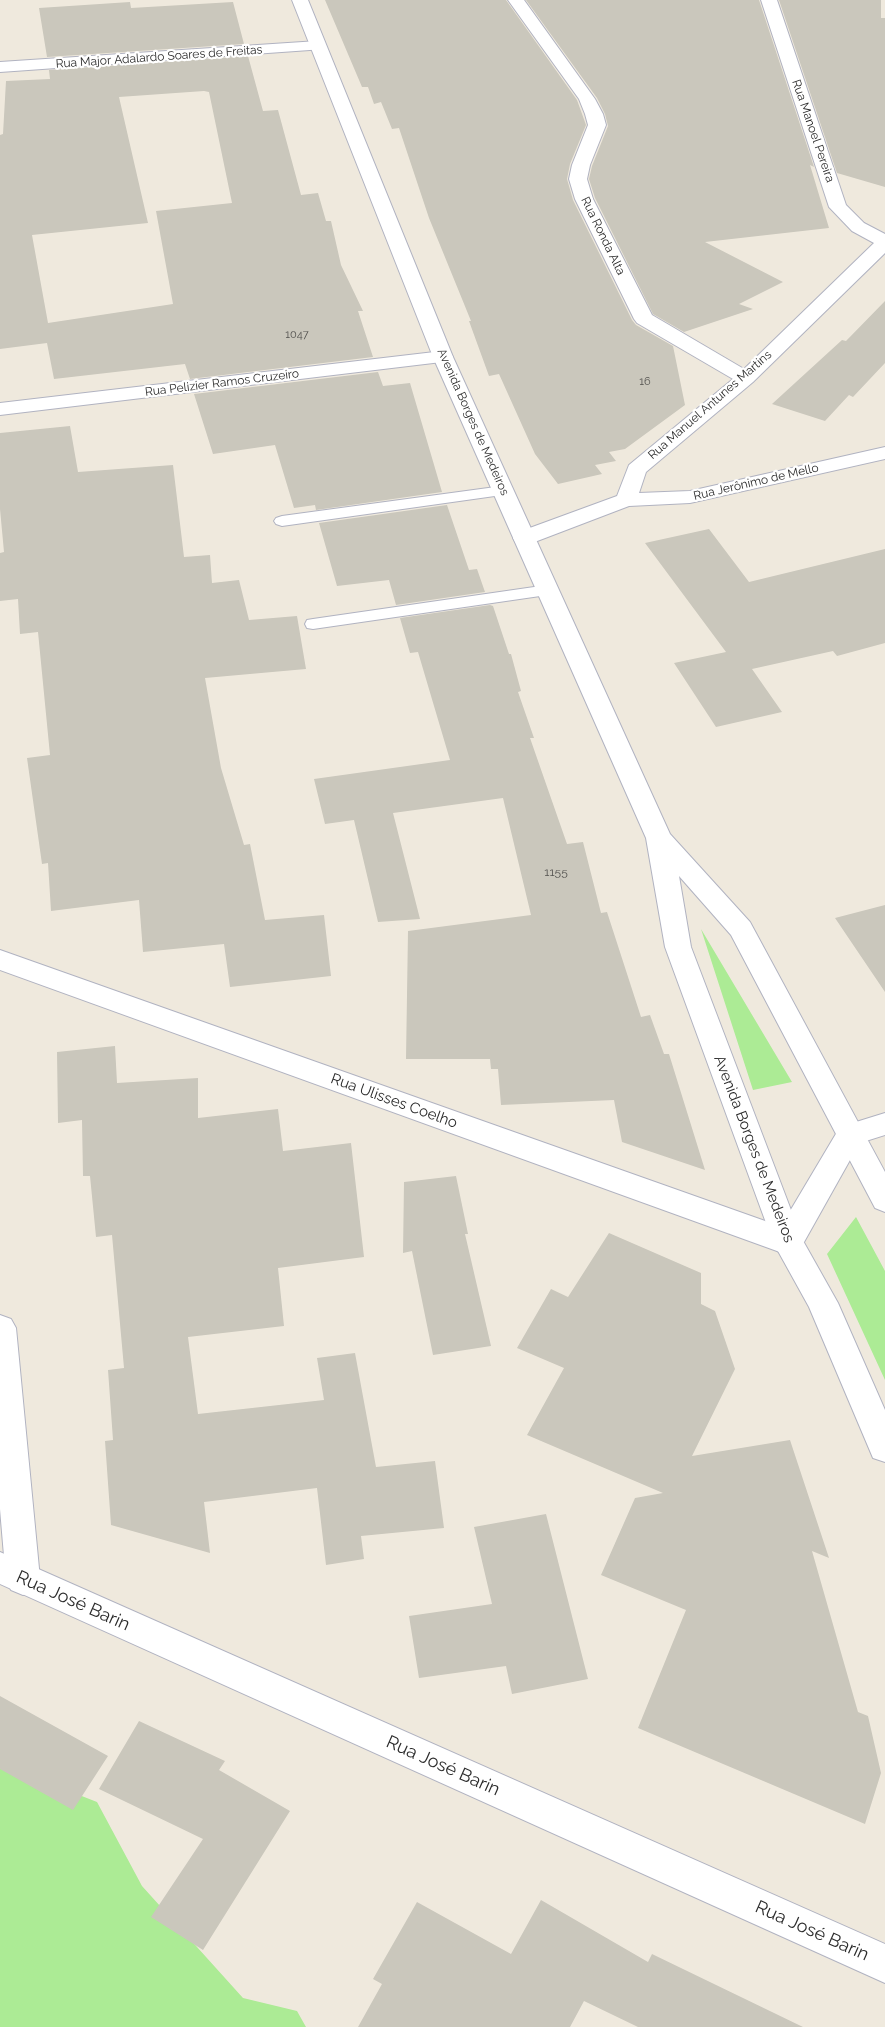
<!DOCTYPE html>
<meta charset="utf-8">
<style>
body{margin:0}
canvas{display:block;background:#efe9dd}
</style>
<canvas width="885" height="2027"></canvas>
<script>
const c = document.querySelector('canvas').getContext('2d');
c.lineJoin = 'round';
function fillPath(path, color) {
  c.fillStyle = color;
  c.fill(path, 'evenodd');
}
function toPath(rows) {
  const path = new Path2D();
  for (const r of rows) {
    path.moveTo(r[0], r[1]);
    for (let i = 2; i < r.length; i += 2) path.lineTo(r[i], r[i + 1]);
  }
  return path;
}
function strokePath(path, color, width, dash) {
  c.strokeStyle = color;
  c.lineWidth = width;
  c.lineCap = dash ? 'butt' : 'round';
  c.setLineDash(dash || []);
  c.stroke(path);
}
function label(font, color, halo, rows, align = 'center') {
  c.font = font + ' Raleway,sans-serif';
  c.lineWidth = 4.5;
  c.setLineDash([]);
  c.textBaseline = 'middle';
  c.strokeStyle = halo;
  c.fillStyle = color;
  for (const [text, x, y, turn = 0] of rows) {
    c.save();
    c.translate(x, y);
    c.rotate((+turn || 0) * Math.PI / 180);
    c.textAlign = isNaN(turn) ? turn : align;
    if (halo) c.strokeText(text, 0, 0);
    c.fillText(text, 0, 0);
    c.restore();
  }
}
const green = toPath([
 [701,929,792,1082,753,1090],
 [856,1217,885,1271,885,1380,827,1254],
 [0,1764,97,1802,142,1886,243,1998,297,2011,306,2027,0,2027]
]);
const building = toPath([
 [325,0,506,0,577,100,586,125,570,164,567,179,573,200,632,320,636,325,673,346,685,405,625,449,609,452,616,461,595,465,602,474,558,484,535,454,499,374,489,376,469,321,471,321,429,218,399,128,392,129,381,102,374,104,368,87,362,87],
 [526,0,759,0,814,167,810,165,829,228,705,242,783,282,739,304,753,309,684,332,653,314,595,198,589,179,592,166,608,126,605,114,597,98],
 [779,0,881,0,881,18,885,18,885,187,837,173],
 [130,2,131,8,233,2,244,44,47,57,39,8],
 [248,56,263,111,278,110,301,195,318,193,326,221,331,221,341,265,363,311,358,311,373,357,190,379,185,364,54,379,47,343,0,349,0,135,3,134,6,81,50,79,49,70],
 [204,91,209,92,232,203,156,211,173,304,48,323,32,235,148,223,119,97],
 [885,301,885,363,853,397,849,395,825,421,772,404,842,340,846,341],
 [378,372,383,386,410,383,442,492,316,510,315,505,294,508,275,445,213,454,194,394],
 [70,426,78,472,173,465,184,557,210,555,212,583,239,580,249,620,297,616,306,669,205,678,221,768,244,845,250,844,265,920,324,915,331,976,230,987,224,944,143,952,139,900,51,911,48,863,42,864,27,758,50,755,38,632,20,634,18,599,0,601,0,553,4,552,0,509,0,433],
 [447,505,469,570,477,569,485,592,396,605,389,580,337,586,319,523],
 [709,529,749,582,885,549,885,643,837,656,833,651,752,669,782,712,716,727,674,663,726,652,645,543],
 [490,605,493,606,509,654,511,654,521,691,518,692,534,738,530,738,567,844,583,842,601,913,607,912,641,1017,650,1015,664,1054,669,1054,705,1170,622,1142,614,1100,501,1105,498,1069,491,1069,490,1059,406,1059,408,931,531,915,503,798,393,813,420,919,378,922,354,820,325,824,314,779,450,760,418,652,410,653,400,618],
 [885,905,885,992,835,918],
 [115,1046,117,1083,198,1078,198,1118,278,1109,283,1151,351,1143,364,1257,278,1268,284,1326,188,1337,198,1414,324,1400,317,1358,355,1353,376,1467,435,1461,444,1528,361,1536,364,1559,326,1565,317,1488,204,1502,210,1553,111,1525,105,1441,113,1440,108,1370,124,1368,112,1235,96,1237,90,1176,83,1176,82,1120,58,1123,57,1052],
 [456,1176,468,1234,465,1234,491,1346,433,1355,412,1251,403,1253,404,1182],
 [609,1233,701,1273,701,1304,715,1311,735,1369,692,1456,790,1440,829,1558,812,1551,858,1712,868,1716,881,1773,865,1824,638,1728,686,1610,601,1575,635,1498,663,1493,527,1435,564,1368,517,1348,551,1289,568,1297],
 [546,1514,588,1679,512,1694,506,1666,419,1678,409,1616,492,1604,474,1527],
 [0,1696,108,1756,73,1810,0,1769],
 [139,1721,225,1761,219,1770,290,1811,203,1950,151,1917,203,1839,99,1789],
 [541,1900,648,1962,652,1954,803,2027,638,2027,584,2001,570,2027,358,2027,382,1984,373,1979,417,1902,511,1954]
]);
const service = toPath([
 [503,486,509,488,511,491,509,494,282,526,276,524,274,521,276,518,282,516,503,486],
 [548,585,554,586,556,590,554,594,313,629,307,628,305,624,307,620,313,619,548,585]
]);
const minor = toPath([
 [508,0,524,0,595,99,603,114,606,125,590,165,587,179,593,199,652,315,744,369,874,243,852,231,829,207,761,0,777,0,846,205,864,223,885,234,885,253,753,382,646,472,639,493,690,491,885,447,885,459,690,503,629,506,532,543,524,545,516,543,513,538,516,533,617,496,629,465,733,379,637,323,634,319,575,199,569,179,572,165,588,125,585,114,579,99,508,0],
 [318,41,324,43,326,46,324,49,0,72,0,62,318,41],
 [443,351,450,353,453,357,450,361,0,415,0,403,443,351],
 [0,950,799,1233,803,1242,799,1251,788,1254,777,1251,0,970,0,950],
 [885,1113,885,1135,850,1146,840,1143,836,1135,840,1127,885,1113],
 [0,1315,11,1319,16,1328,40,1579,35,1590,23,1595,11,1590,6,1579,0,1509,0,1315]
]);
const tertiary = toPath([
 [292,0,308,0,453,357,670,834,750,922,885,1172,885,1212,875,1208,731,935,679,876,691,947,802,1239,838,1303,885,1410,885,1462,873,1458,809,1307,773,1242,665,947,646,838,433,357,292,0]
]);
const secondary = toPath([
 [850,1124,860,1127,864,1135,799,1251,788,1254,777,1251,773,1242,777,1233,840,1127,850,1124],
 [0,1552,885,1944,885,1983,0,1584,0,1552]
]);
const farNumbernames = [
 ["1047",297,335],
 ["16",645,382]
];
const farStreetnames = [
 ["Rua Major Adalardo Soares de Freitas",159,57,-4],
 ["Rua Manoel Pereira",813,131,71],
 ["Rua Ronda Alta",603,236,64],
 ["Rua Pelizier Ramos Cruzeiro",222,383,-7],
 ["Rua Manuel Antunes Martins",710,405,-41],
 ["Avenida Borges de Medeiros",473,422,66],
 ["Rua Jerônimo de Mello",756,482,-13]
];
const numberNames = [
 ["1155",556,872]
];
const streetNames = [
 ["Rua Ulisses Coelho",394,1101,20],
 ["Avenida Borges de Medeiros",754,1149,69]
];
const nearStreetnames = [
 ["Rua José Barin",73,1601,24],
 ["Rua José Barin",443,1766,24],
 ["Rua José Barin",812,1931,24]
];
fillPath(green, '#aceb95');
fillPath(building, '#cac7bc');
strokePath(service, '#b1b3c1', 2);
strokePath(minor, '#b1b3c1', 2);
strokePath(tertiary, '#b1b3c1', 2);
strokePath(secondary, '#b1b3c1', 2);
fillPath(service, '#fff');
fillPath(minor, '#fff');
fillPath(tertiary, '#fff');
fillPath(secondary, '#fff');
label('11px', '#545350', null, farNumbernames);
label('12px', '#2c2c2c', '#fff', farStreetnames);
label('12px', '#545350', null, numberNames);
label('15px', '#2c2c2c', '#fff', streetNames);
label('18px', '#2c2c2c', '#fff', nearStreetnames);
</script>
